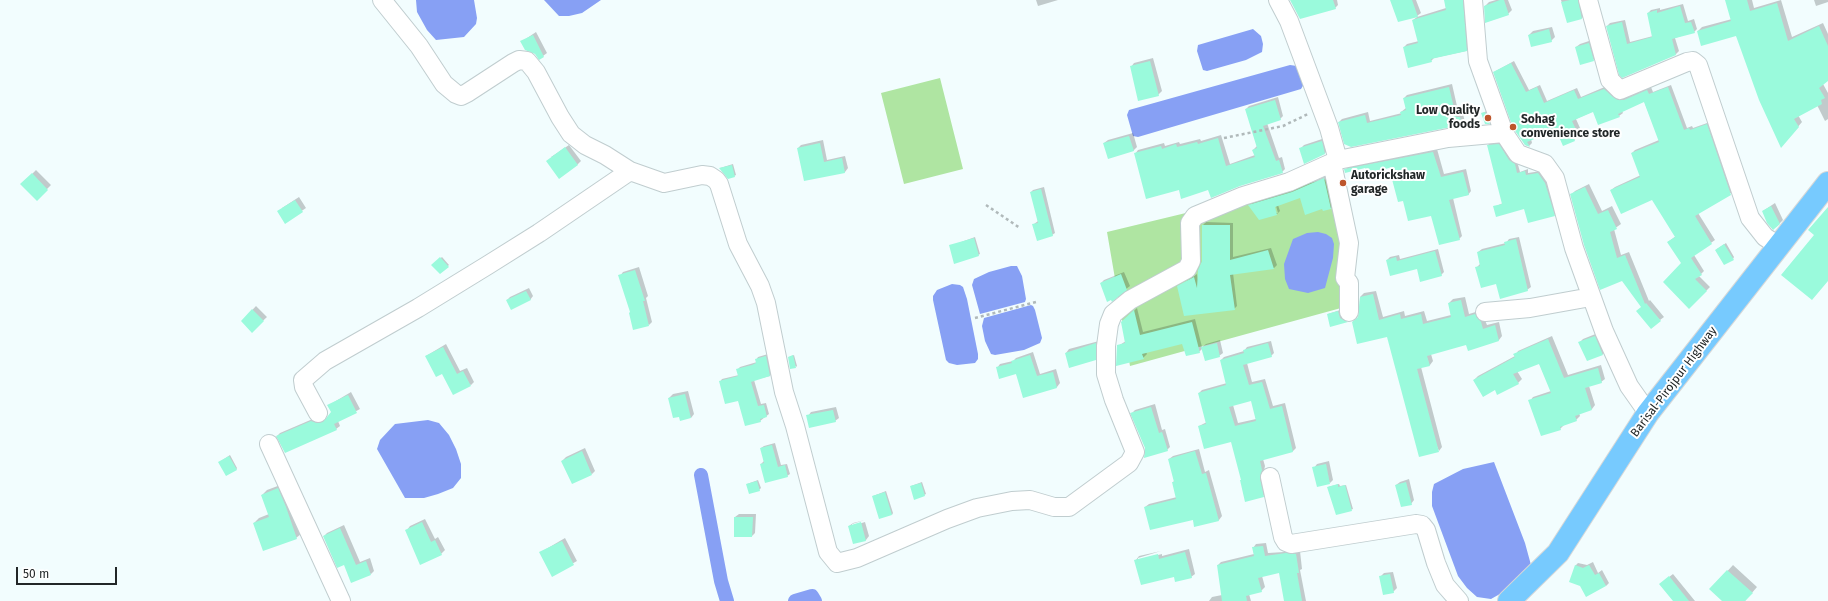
<!DOCTYPE html>
<style>
body{margin:0}
#map{position:relative;width:1828px;height:601px;overflow:hidden;background:#f2fdfe;font-family:"Fira Sans",sans-serif}
canvas{display:block}
.scale{position:absolute;left:16px;top:567px;width:101px;height:18px;box-sizing:border-box;border:2px solid #222728;border-top:0;padding-left:5px;font-size:12px;line-height:14px;white-space:nowrap;color:#222728;-webkit-text-stroke:3px #fff;paint-order:stroke}
</style>
<div id="map">
<canvas width="1828" height="601"></canvas>
<div class="scale">50 m</div>
</div>
<script>
const c = document.querySelector('canvas').getContext('2d');
c.lineJoin = 'round';
function fillPath(path, color) {
  c.fillStyle = color;
  c.fill(path, 'evenodd');
}
function toPath(rows) {
  const path = new Path2D();
  for (const r of rows) {
    path.moveTo(r[0], r[1]);
    for (let i = 2; i < r.length; i += 2) path.lineTo(r[i], r[i + 1]);
  }
  return path;
}
function strokePath(path, color, width, dash) {
  c.strokeStyle = color;
  c.lineWidth = width;
  c.lineCap = dash ? 'butt' : 'round';
  c.setLineDash(dash || []);
  c.stroke(path);
}
function label(font, color, halo, rows, align = 'center') {
  c.font = font + ' "Fira Sans",sans-serif';
  c.lineWidth = 4;
  c.setLineDash([]);
  c.textBaseline = 'middle';
  c.strokeStyle = halo;
  c.fillStyle = color;
  for (const [text, x, y, turn = 0] of rows) {
    c.save();
    c.translate(x, y);
    c.rotate((+turn || 0) * Math.PI / 180);
    c.textAlign = isNaN(turn) ? turn : align;
    if (halo) c.strokeText(text, 0, 0);
    c.fillText(text, 0, 0);
    c.restore();
  }
}
const green = toPath([
 [940,78,963,169,904,184,881,93],
 [1331,178,1345,239,1341,308,1130,366,1107,232]
]);
const water = toPath([
 [416,0,474,0,477,18,476,24,464,37,436,40,427,30,417,12],
 [544,0,601,0,582,13,569,16,559,16],
 [1253,29,1261,36,1263,44,1262,52,1246,60,1207,71,1203,70,1197,51,1198,45],
 [1290,65,1297,66,1304,84,1301,89,1138,137,1133,136,1127,115,1129,110],
 [1318,232,1326,234,1332,238,1334,244,1333,258,1325,288,1308,293,1289,289,1285,279,1284,264,1293,239,1307,233],
 [1011,266,1017,266,1022,276,1026,299,1025,302,980,314,972,285,974,279,989,272],
 [952,284,960,285,963,287,967,299,978,354,978,359,975,363,957,365,949,363,946,360,933,300,933,296,937,290],
 [1031,305,1033,306,1035,310,1042,338,1040,343,1024,350,995,355,991,354,985,341,982,326,984,318],
 [428,420,439,423,449,435,456,449,461,464,461,478,453,488,438,494,424,498,405,498,377,449,380,440,395,424],
 [1494,462,1525,543,1531,565,1507,590,1491,599,1477,597,1467,588,1458,576,1432,506,1432,492,1434,484,1463,469]
]);
const shadow = toPath([
 [1036,0,1058,0,1038,6],
 [1291,0,1337,0,1338,5,1335,8],
 [1391,0,1416,0,1421,13,1417,16],
 [1445,0,1466,0,1470,47,1466,51,1434,58,1431,61,1404,47,1407,44,1419,41,1413,20,1417,17,1446,8],
 [1496,0,1508,0,1512,10,1508,14,1485,6,1489,2],
 [1561,0,1581,0,1585,15,1582,18,1568,22],
 [1726,0,1752,0,1754,8,1781,0,1792,37,1823,23,1828,34,1828,80,1823,84,1828,93,1828,119,1825,121,1817,105,1798,115,1802,122,1785,142,1736,35,1698,31,1702,27,1732,19],
 [1814,0,1828,0,1828,2,1816,6],
 [1683,4,1688,21,1694,19,1697,29,1694,32,1675,38,1679,51,1676,54,1623,76,1607,26,1610,23,1625,20,1630,42,1653,36,1648,13,1651,10,1660,8,1660,10],
 [1552,27,1555,37,1551,41,1529,35,1533,31],
 [536,32,547,53,543,56,535,53,521,42],
 [1592,40,1597,57,1593,60,1576,47,1580,44],
 [1153,58,1162,91,1158,95,1131,67,1134,63],
 [1514,61,1529,90,1540,85,1547,101,1577,88,1581,97,1607,86,1622,97,1628,97,1651,87,1653,92,1671,85,1687,128,1692,126,1693,128,1710,122,1734,191,1698,213,1715,240,1694,255,1704,271,1699,276,1710,287,1689,308,1682,263,1668,242,1676,236,1653,199,1611,190,1615,187,1641,175,1632,153,1635,150,1659,140,1644,101,1622,111,1623,113,1619,116,1594,111,1576,119,1580,128,1575,132,1577,137,1574,140,1557,128,1531,139,1532,143,1529,146,1525,145,1494,72],
 [1452,84,1459,115,1463,114,1465,122,1462,125,1446,127,1339,122,1342,119,1368,112,1370,121,1402,113,1401,112,1406,108,1404,98,1407,95],
 [1278,97,1283,116,1280,119,1267,123,1279,158,1282,157,1285,169,1282,172,1209,189,1179,189,1135,154,1138,150,1164,143,1165,146,1179,142,1180,144,1200,139,1201,141,1221,135,1230,164,1255,155,1253,150,1257,146,1246,109,1249,106],
 [1487,111,1490,121,1489,123,1482,113],
 [1133,133,1137,147,1133,151,1104,143,1108,140],
 [1325,138,1328,150,1325,153,1305,162,1300,149,1304,145],
 [823,140,827,160,845,156,848,168,845,172,805,180,798,148,801,145],
 [1501,142,1517,161,1520,172,1528,169,1528,173,1541,171,1548,180,1557,213,1554,215,1525,208,1494,207,1503,203,1488,145,1490,143],
 [569,145,581,161,577,165,551,157],
 [1437,149,1444,174,1466,169,1471,191,1468,195,1453,198,1462,236,1459,239,1432,215,1403,199,1390,166,1366,166,1345,170,1349,166],
 [733,164,736,175,734,176,720,168],
 [36,170,51,185,37,199,22,184],
 [1328,175,1334,205,1331,208,1323,208,1300,197,1278,205,1280,211,1278,213,1275,202,1273,202,1276,213,1278,213,1277,214,1250,205,1253,202,1296,189],
 [1589,184,1602,211,1612,206,1621,224,1614,229,1621,255,1629,252,1649,301,1650,300,1664,317,1660,320,1642,306,1571,195,1575,191],
 [1044,187,1055,233,1052,235,1034,224,1038,221,1031,192,1033,190],
 [299,197,306,208,285,222,282,208],
 [1775,203,1783,220,1776,227,1773,228,1763,211],
 [1206,222,1233,223,1233,257,1271,248,1277,265,1274,268,1233,273,1237,306,1234,309,1178,287,1197,274,1198,280,1202,261,1203,225],
 [975,237,980,254,978,255,950,246],
 [1519,237,1531,287,1527,290,1497,283,1477,267,1480,264,1478,252,1482,249,1506,243,1509,239],
 [1726,243,1734,257,1733,259,1717,249],
 [1438,249,1444,272,1441,275,1387,260,1390,257,1399,255,1400,259],
 [442,257,449,265,440,273,433,265],
 [639,267,648,296,646,298,652,322,649,325,631,312,620,276,623,272],
 [1124,272,1130,286,1126,289,1101,283,1104,280],
 [529,288,533,296,530,300,507,300,510,297],
 [1376,291,1383,317,1404,311,1405,316,1424,311,1427,321,1451,315,1449,303,1453,299,1465,297,1469,314,1479,311,1484,318,1487,325,1499,322,1502,336,1499,340,1467,344,1431,354,1433,361,1430,365,1421,367,1442,447,1439,451,1388,336,1359,316,1360,297,1364,293],
 [256,306,267,317,252,331,242,321],
 [1137,308,1143,332,1195,319,1202,347,1206,344,1220,340,1223,353,1219,356,1203,348,1199,352,1183,342,1146,352,1147,354,1143,358,1118,346,1126,341,1122,322],
 [1340,310,1341,316,1348,320,1330,325,1328,314],
 [1598,333,1606,350,1603,354,1587,360,1580,342,1583,339],
 [1552,336,1568,375,1601,365,1605,379,1601,382,1589,386,1595,405,1592,409,1579,413,1580,416,1576,420,1564,425,1560,429,1530,401,1533,397,1551,391,1539,363,1517,371,1522,379,1518,383,1495,389,1474,380,1478,376,1515,356,1518,351],
 [1099,341,1099,356,1095,359,1066,353,1069,349],
 [1271,341,1274,353,1271,356,1247,363,1252,382,1265,379,1273,406,1285,403,1296,448,1293,451,1263,459,1265,466,1263,475,1266,493,1263,496,1242,479,1232,441,1199,426,1207,422,1199,393,1202,390,1227,383,1221,360,1224,357,1244,351,1247,347],
 [1252,400,1256,419,1238,423,1233,405],
 [446,344,460,371,467,368,474,382,471,385,443,373,426,356],
 [1033,352,1040,374,1056,369,1060,383,1057,387,1024,396,1016,373,997,368,1000,364,1013,361,1016,358],
 [768,354,772,373,770,376,754,380,761,404,766,403,769,414,760,421,720,382,722,379,739,375,737,370,740,367,757,362,756,360,758,357],
 [794,355,797,366,796,367,789,357],
 [688,391,694,414,691,418,669,398,673,394],
 [351,392,360,409,338,421,340,426,336,429,277,436,280,433,315,418,321,420,327,419,332,412,329,405],
 [1155,404,1162,430,1165,429,1170,447,1167,450,1146,448,1132,413,1135,410],
 [836,407,839,418,835,421,808,416,811,412],
 [775,443,781,465,787,464,790,474,787,476,761,464,764,461,761,448,764,446],
 [585,448,595,471,592,474,562,461,566,457],
 [1199,449,1205,472,1209,470,1222,516,1219,520,1195,526,1193,519,1145,507,1149,504,1177,497,1173,482,1175,480,1169,459,1173,456],
 [230,455,237,468,236,470,221,461],
 [1329,461,1333,480,1330,483,1314,468,1317,464],
 [1409,479,1414,500,1411,504,1396,485,1400,482],
 [758,480,761,488,759,490,747,484],
 [922,482,926,494,924,495,911,486],
 [283,484,301,534,296,538,254,523,259,518,269,514,262,495,267,490],
 [1339,484,1340,486,1346,485,1353,509,1337,514,1328,487],
 [886,491,893,513,892,515,873,496],
 [739,514,756,514,755,533,752,536,735,536,735,517],
 [425,519,435,539,438,537,445,550,441,554,407,530,410,526],
 [865,520,852,524,852,526,865,522,869,536,866,540,854,543,849,526,853,523],
 [344,525,360,562,370,558,374,571,371,574,345,564,324,536,327,533],
 [565,538,577,561,552,575,541,552],
 [1266,543,1268,553,1300,551,1302,569,1300,570,1306,601,1285,601,1280,572,1262,576,1265,587,1261,591,1249,594,1251,601,1209,601,1212,597,1222,595,1218,565,1221,562,1254,554,1253,548,1256,544],
 [1189,549,1195,574,1191,577,1175,576,1136,560,1139,556,1161,551,1138,558,1138,560,1162,554,1162,556],
 [1593,562,1598,573,1602,570,1609,583,1606,586,1575,566,1578,563,1587,565],
 [1733,565,1757,587,1745,601,1724,601,1711,589],
 [1393,572,1397,588,1393,592,1380,577,1384,573],
 [1673,574,1695,601,1675,601,1664,581]
]);
const canal = toPath([
 [701,475,721,581,727,601],
 [795,601,812,596,815,601]
]);
const building = toPath([
 [1290,0,1333,0,1336,9,1300,19],
 [1390,0,1412,0,1418,17,1398,22],
 [1444,0,1463,0,1467,51,1431,59,1432,62,1408,68,1403,47,1418,43,1412,20,1446,10],
 [1500,0,1504,0,1509,15,1485,23,1484,6],
 [1570,0,1578,0,1582,19,1567,23,1561,2],
 [1725,0,1747,0,1750,11,1777,3,1788,41,1819,26,1828,46,1828,81,1819,88,1825,98,1821,100,1822,104,1794,119,1799,127,1781,148,1759,100,1736,36,1701,46,1697,31,1731,21],
 [1680,6,1685,23,1691,22,1695,33,1672,39,1676,55,1622,78,1619,75,1606,26,1622,22,1627,44,1652,37,1647,13,1657,10,1657,13],
 [1549,29,1552,42,1531,47,1528,35],
 [533,35,544,57,539,60,535,54,525,50,520,41],
 [1589,43,1594,61,1580,65,1575,47],
 [1150,61,1159,96,1138,101,1130,66],
 [1511,63,1526,92,1537,87,1544,103,1574,90,1578,99,1604,89,1613,97,1618,100,1624,100,1647,90,1649,94,1668,87,1684,130,1689,128,1690,130,1707,124,1731,195,1695,216,1712,244,1691,258,1702,275,1695,279,1707,291,1689,309,1663,282,1681,263,1667,242,1675,237,1652,200,1621,214,1610,190,1640,177,1631,153,1659,142,1644,102,1618,114,1620,117,1598,125,1593,112,1572,121,1577,132,1572,134,1575,141,1563,146,1556,130,1527,142,1530,147,1525,145,1513,128,1493,72],
 [1449,87,1456,117,1460,117,1462,126,1446,128,1351,147,1344,144,1338,122,1365,115,1367,123,1401,115,1400,112,1406,110,1403,98],
 [1275,100,1281,120,1263,126,1276,161,1279,160,1283,173,1240,186,1211,198,1208,190,1181,199,1179,190,1146,199,1134,153,1161,146,1162,149,1176,144,1177,147,1197,142,1198,144,1218,138,1226,166,1255,157,1252,150,1257,148,1245,109],
 [1485,112,1490,124,1485,124,1481,113],
 [1129,136,1134,151,1108,159,1103,143],
 [1322,141,1325,154,1304,164,1299,148],
 [820,143,824,162,842,158,845,173,804,181,797,148],
 [1499,144,1509,160,1515,164,1517,173,1525,171,1526,175,1538,173,1545,183,1555,216,1528,223,1524,209,1496,217,1493,206,1502,204,1487,145],
 [565,147,578,165,559,179,546,161],
 [1433,152,1441,177,1463,172,1469,195,1449,200,1460,240,1439,245,1431,216,1408,221,1403,201,1398,202,1389,168,1367,174,1365,168,1345,173,1344,169],
 [732,165,735,177,728,179,719,168],
 [32,173,48,190,37,201,20,184],
 [1324,178,1331,209,1323,211,1322,209,1305,215,1300,198,1275,207,1277,215,1259,220,1248,205,1292,192],
 [1585,187,1598,214,1608,210,1617,229,1610,232,1617,258,1625,255,1645,304,1646,303,1661,321,1651,329,1636,311,1641,307,1622,281,1600,290,1584,245,1570,194],
 [1041,189,1053,236,1037,241,1032,224,1038,223,1030,192],
 [295,200,303,212,285,224,277,211],
 [1771,206,1780,224,1773,230,1767,223,1762,211],
 [1828,207,1828,281,1812,300,1781,275,1814,235,1808,230],
 [1202,225,1230,225,1230,260,1268,250,1274,269,1230,275,1235,310,1184,316,1177,286,1194,277,1197,288,1198,270,1202,261],
 [974,238,979,256,954,264,949,245],
 [1516,239,1528,291,1500,299,1496,284,1481,288,1475,267,1480,266,1477,252,1505,245,1504,242],
 [1724,244,1734,260,1724,265,1715,250],
 [1435,251,1442,276,1420,282,1417,269,1390,276,1386,260,1396,257,1397,261],
 [440,257,449,267,440,274,431,265],
 [635,270,645,301,643,301,649,326,633,330,629,313,630,312,618,275],
 [1121,274,1127,290,1112,302,1111,300,1107,302,1100,283],
 [526,291,531,300,511,310,506,300],
 [1373,294,1379,320,1400,314,1401,319,1421,314,1423,324,1451,317,1448,303,1461,300,1465,317,1475,314,1481,322,1483,329,1495,325,1499,341,1468,351,1466,345,1427,356,1430,366,1417,369,1439,452,1419,457,1387,337,1357,344,1352,322,1358,317,1360,297],
 [252,309,264,321,252,333,241,321],
 [1134,310,1140,335,1192,322,1200,353,1186,356,1182,344,1142,354,1144,359,1116,366,1117,345,1125,343,1121,322],
 [1338,311,1340,318,1348,322,1330,327,1327,314],
 [1595,336,1603,355,1587,361,1578,342],
 [1548,339,1564,378,1598,368,1602,383,1585,388,1592,410,1575,416,1577,421,1560,427,1561,430,1541,436,1528,400,1551,393,1539,364,1513,374,1519,384,1497,395,1495,390,1483,397,1473,380,1515,357,1513,354],
 [1096,343,1096,360,1069,368,1065,353],
 [1217,343,1220,357,1205,361,1201,347],
 [1268,343,1272,357,1243,365,1249,385,1262,382,1270,409,1282,406,1293,452,1260,461,1262,470,1260,479,1264,497,1245,502,1240,480,1241,480,1231,442,1204,449,1198,426,1206,424,1198,393,1226,385,1220,360,1244,353,1243,350],
 [1251,401,1256,421,1235,426,1229,407],
 [443,347,457,374,463,371,471,386,453,395,442,374,436,377,425,356],
 [793,355,796,368,790,369,788,357],
 [1030,355,1037,376,1053,372,1057,388,1023,398,1016,374,999,379,996,367,1012,363,1011,361],
 [766,356,770,376,751,382,758,406,764,405,767,417,760,419,761,422,745,426,738,401,725,404,719,381,738,376,736,369,752,365,756,363,755,359],
 [685,394,691,418,680,421,679,417,673,418,668,398],
 [348,395,357,413,334,424,337,430,285,453,276,436,311,421,317,423,323,422,331,412,327,405],
 [1151,407,1159,433,1162,432,1168,451,1144,458,1145,448,1130,413],
 [833,410,836,422,809,428,806,415],
 [772,445,778,467,785,465,788,477,765,483,760,464,764,463,760,448],
 [582,451,592,475,572,484,561,461],
 [1195,451,1202,474,1206,473,1219,521,1194,527,1193,520,1150,530,1144,507,1176,499,1172,482,1174,482,1168,459],
 [229,456,237,470,226,476,218,462],
 [1326,464,1330,484,1317,487,1312,467],
 [757,481,760,491,749,494,746,484],
 [1406,482,1412,505,1401,507,1395,485],
 [921,483,925,496,914,500,910,486],
 [1338,484,1338,487,1345,485,1352,511,1336,515,1327,487],
 [278,488,286,507,297,539,263,551,253,523,269,517,261,495],
 [885,492,892,515,879,519,872,496],
 [734,517,753,517,752,537,734,537],
 [422,522,431,542,435,540,442,555,420,565,405,530],
 [861,522,866,541,853,544,848,526],
 [340,528,356,565,366,561,371,575,351,583,344,565,337,568,323,536],
 [562,541,574,565,552,577,539,552],
 [1263,546,1265,556,1286,553,1296,554,1299,573,1297,573,1302,601,1284,601,1279,573,1258,578,1262,592,1246,596,1247,601,1222,601,1217,565,1254,556,1252,547],
 [1185,552,1192,578,1175,582,1174,577,1141,585,1134,560,1158,554,1159,559],
 [1575,565,1583,568,1589,565,1595,575,1599,573,1606,586,1586,597,1580,586,1569,582],
 [1727,570,1753,593,1745,601,1722,601,1709,589],
 [1390,574,1394,593,1383,595,1379,576],
 [1669,576,1689,601,1673,601,1659,584]
]);
const path = toPath([
 [1224,138,1283,126,1308,114],
 [986,205,1020,228],
 [975,318,1036,302]
]);
const minor = toPath([
 [382,0,419,46,444,84,456,94,461,96,467,93,513,63,519,60,527,61,536,72,560,117,571,134,585,145,605,155,630,171,664,183,702,175,710,176,716,180,719,184,738,244,760,286,766,303,784,392,795,426,828,552,837,563,857,558,947,519,977,508,1012,501,1030,500,1054,507,1069,507,1129,463,1135,452,1114,400,1106,374,1106,346,1109,324,1113,314,1130,300,1187,269,1191,261,1190,223,1195,216,1243,196,1289,182,1338,160,1448,138,1504,133,1518,154,1545,164,1555,178,1574,248,1604,331,1629,386,1648,413],
 [1278,0,1289,21,1329,128,1338,160],
 [1473,0,1478,61,1504,133],
 [1588,0,1610,80,1620,90,1687,62,1693,61,1698,65,1750,218,1765,237,1779,246],
 [1332,163,1349,243,1345,278,1349,283,1349,312],
 [1485,312,1530,308,1591,297],
 [318,413,304,387,303,380,325,361,418,308,488,265,539,233,630,171],
 [269,444,341,601],
 [1270,477,1283,537,1286,542,1291,544,1416,524,1422,525,1426,530,1436,563,1445,585,1459,601]
]);
const highway = toPath([
 [1509,601,1558,553,1648,413,1828,183]
]);
const markers = [
 [1488,118,4,"#bd562c"],
 [1513,127,4,"#bd562c"],
 [1343,183,4,"#bd562c"]
];
const poiNames = [
 ["Low Quality",1480,111,"right"],
 ["foods",1480,125,"right"],
 ["Sohag",1521,120],
 ["convenience store",1521,134],
 ["Autorickshaw",1351,176],
 ["garage",1351,190]
];
const streetNames = [
 ["Barisal-Pirojpur Highway",1674,382,-53]
];
fillPath(green, '#afe5a2');
fillPath(water, '#87a0f4');
fillPath(shadow, '#0003');
strokePath(canal, '#87a0f4', 14);
fillPath(building, '#9afadc');
strokePath(minor, '#c0cdcf', 20);
strokePath(highway, '#d7d8d8', 24);
strokePath(path, '#b0b9ba', 2.5, [3, 3]);
strokePath(minor, '#fff', 18);
strokePath(highway, '#77cafe', 22);
for (const [x, y, r, color] of markers) {
  const dot = new Path2D();
  dot.arc(x, y, r, 0, 2 * Math.PI);
  c.fillStyle = color;
  c.fill(dot);
  strokePath(dot, '#fff', 1.5);
}
label('bold 12px', '#222728', '#fff', poiNames, 'left');
label('12px', '#222728', '#fff', streetNames);
</script>
